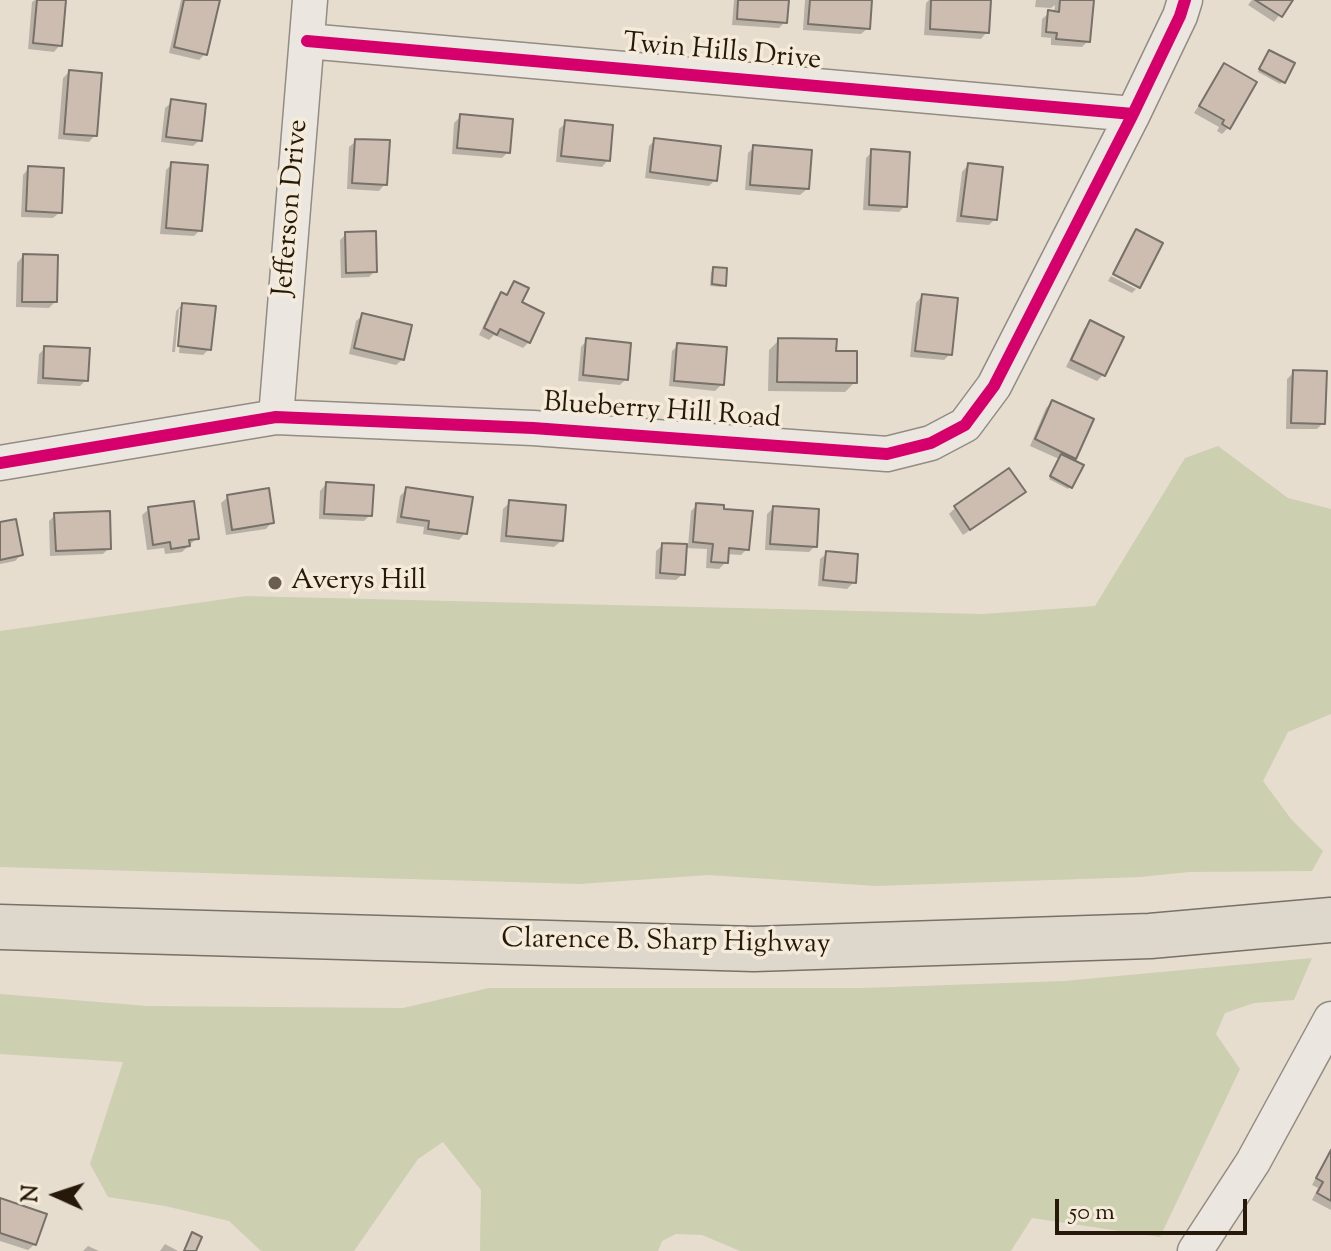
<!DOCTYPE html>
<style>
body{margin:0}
#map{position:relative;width:1331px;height:1251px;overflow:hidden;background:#e6ddcf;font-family:"Sorts Mill Goudy",serif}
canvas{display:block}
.north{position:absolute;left:16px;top:1155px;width:80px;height:80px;-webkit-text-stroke:6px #f5ebda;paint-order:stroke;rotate:273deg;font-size:22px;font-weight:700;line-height:32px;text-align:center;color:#26190a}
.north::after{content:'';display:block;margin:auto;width:28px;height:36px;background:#26190a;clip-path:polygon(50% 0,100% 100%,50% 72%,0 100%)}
.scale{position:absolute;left:1055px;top:1199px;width:192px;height:36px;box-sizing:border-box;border:4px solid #26190a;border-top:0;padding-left:10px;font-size:24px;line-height:28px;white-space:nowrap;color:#26190a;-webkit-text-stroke:6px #f5ebda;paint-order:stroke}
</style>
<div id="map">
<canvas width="1331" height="1251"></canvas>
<div class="north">N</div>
<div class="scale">50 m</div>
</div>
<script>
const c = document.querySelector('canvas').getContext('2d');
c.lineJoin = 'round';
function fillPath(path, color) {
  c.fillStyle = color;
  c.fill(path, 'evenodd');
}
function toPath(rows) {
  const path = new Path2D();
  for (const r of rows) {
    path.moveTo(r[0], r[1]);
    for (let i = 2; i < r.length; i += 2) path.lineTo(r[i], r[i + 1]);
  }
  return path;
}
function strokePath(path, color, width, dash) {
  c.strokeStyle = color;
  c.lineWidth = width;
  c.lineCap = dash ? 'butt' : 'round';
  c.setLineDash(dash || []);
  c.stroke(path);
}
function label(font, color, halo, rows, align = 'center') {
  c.font = font + ' "Sorts Mill Goudy",serif';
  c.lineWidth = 7;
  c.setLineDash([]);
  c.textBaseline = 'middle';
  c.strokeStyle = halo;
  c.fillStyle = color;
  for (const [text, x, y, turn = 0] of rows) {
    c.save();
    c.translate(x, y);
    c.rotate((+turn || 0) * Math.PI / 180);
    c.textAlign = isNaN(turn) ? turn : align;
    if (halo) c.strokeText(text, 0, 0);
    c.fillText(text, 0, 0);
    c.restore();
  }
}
const green = toPath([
 [1218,446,1288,498,1331,509,1331,714,1288,732,1263,781,1291,819,1323,851,1312,871,1189,872,1141,877,876,886,708,875,580,884,0,867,0,631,246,596,983,614,1095,606,1185,458],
 [1312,958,1294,1000,1254,1003,1225,1013,1216,1034,1240,1069,1160,1237,1032,1218,1011,1251,740,1251,702,1235,676,1234,662,1241,658,1251,480,1251,481,1190,443,1142,418,1159,354,1251,261,1251,229,1221,165,1206,108,1197,90,1164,123,1062,0,1054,0,994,147,1006,403,1008,489,988,863,988,1064,981]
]);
const shadow = toPath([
 [35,0,64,0,60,45,54,52,28,49,32,2],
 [181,0,218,0,205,54,199,60,169,53],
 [734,0,787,0,785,22,779,28,732,25],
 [805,0,870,0,868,28,861,34,803,30],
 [929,0,989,0,987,32,981,39,924,35,926,3],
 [1036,0,1092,0,1088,41,1082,47,1051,45,1051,38,1041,37,1042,19,1049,13,1054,13,1055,5,1051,8,1035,7],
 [1252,0,1291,0,1274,22,1248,5],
 [1267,54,1283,81,1280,84,1258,72],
 [1225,65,1228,128,1222,134,1217,131,1219,127,1194,113],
 [69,72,95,135,89,142,58,139,63,78],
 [172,102,200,140,193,146,161,142,165,108],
 [461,116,508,152,502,158,452,154,454,123],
 [566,123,608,160,602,167,556,162,559,129],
 [655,140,715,180,709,186,645,178,649,146],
 [356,141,385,184,379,191,347,189,349,147],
 [754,147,807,189,800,195,745,190,748,153],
 [872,152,905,206,899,212,863,210,866,158],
 [172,164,200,230,194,236,160,234,166,170],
 [968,165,995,219,989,225,956,222,962,172],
 [29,168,60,212,53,218,21,217,23,175],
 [1136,232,1139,285,1113,272,1130,238],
 [346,234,375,271,369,277,341,278,340,240],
 [23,256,55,302,49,308,16,307,17,263],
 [714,269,724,285,721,287,710,286,711,272],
 [1111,276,1136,289,1132,293,1108,281],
 [514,283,529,342,523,348,494,335,489,340,479,335,495,301,501,295,505,297],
 [922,296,950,354,944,360,910,357,916,303],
 [182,305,209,349,203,355,179,353,183,309,179,309,175,352,172,352,176,311],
 [363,315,403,359,396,365,349,354,356,321],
 [1090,323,1121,338,1103,375,1097,381,1066,367,1084,329],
 [587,340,626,379,620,385,578,381,581,347],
 [779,340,834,353,855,382,845,392,768,391,769,350],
 [678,345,722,384,715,391,669,386,672,351],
 [45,348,86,380,80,386,37,384,39,354],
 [1294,372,1323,423,1317,429,1286,429,1287,379],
 [1052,402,1075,457,1071,461,1070,487,1068,489,1049,479,1059,459,1030,446,1046,408],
 [326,484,370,515,364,521,319,519,320,491],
 [407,489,465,533,459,540,423,534,424,527,396,523,400,496],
 [228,497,272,522,266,529,226,535,221,503],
 [1017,498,963,535,949,514,955,508],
 [510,502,561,541,554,547,500,542,503,509],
 [697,505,747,549,741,555,726,554,726,562,719,569,706,568,707,549,684,548,683,574,676,580,655,579,656,551,663,545,688,546,691,511],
 [773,508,815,546,809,552,765,550,767,514],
 [149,509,197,538,182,552,165,554,164,548,147,550,142,515],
 [55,515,109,548,103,554,50,556,49,521],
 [0,524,21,555,15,561,0,564],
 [827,553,854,582,847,589,818,586,820,559],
 [1331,1148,1331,1210,1312,1200,1318,1188,1312,1185],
 [0,1200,35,1244,28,1250,0,1241],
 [165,1244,178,1251,160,1251],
 [88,1246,99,1251,83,1251]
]);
const building = toPath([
 [37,0,66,0,62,46,33,43,37,0],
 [184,0,220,0,207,55,174,47,184,0],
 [738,0,789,0,787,23,737,19,738,0],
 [810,0,872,0,870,29,808,24,810,0],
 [931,0,991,0,989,33,930,29,931,0],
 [1060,0,1094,0,1090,42,1056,39,1057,33,1046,32,1048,10,1059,12,1060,0],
 [1255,0,1293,0,1282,17,1255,0],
 [1269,50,1295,63,1285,83,1259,69,1269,50],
 [1224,63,1257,82,1230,129,1222,124,1224,120,1199,106,1224,63],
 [69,70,102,73,97,136,64,134,69,70],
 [171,99,206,104,202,141,166,137,171,99],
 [460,114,513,119,510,153,457,148,460,114],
 [565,120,613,125,610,161,561,156,565,120],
 [654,138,721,146,717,181,650,172,654,138],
 [355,139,390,140,387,185,352,183,355,139],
 [753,145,812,150,809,189,750,185,753,145],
 [871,149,910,152,907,207,869,205,871,149],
 [171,162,208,165,202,231,166,228,171,162],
 [968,163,1003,167,997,220,961,216,968,163],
 [28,166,64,168,62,213,26,211,28,166],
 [1136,229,1163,243,1140,288,1113,274,1136,229],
 [376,231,377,272,346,273,345,232,376,231],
 [23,254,58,255,57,302,22,302,23,254],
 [713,267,727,268,726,286,712,284,713,267],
 [514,281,529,288,522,302,544,313,530,343,500,329,497,335,484,328,501,292,507,295,514,281],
 [922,294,958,298,952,355,915,351,922,294],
 [182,303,216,306,211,350,178,346,182,303],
 [362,313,412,325,404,360,354,348,362,313],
 [1090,320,1124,337,1105,376,1071,360,1090,320],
 [586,338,631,343,628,380,583,375,586,338],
 [778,338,837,339,836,351,857,351,857,383,777,382,778,338],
 [677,343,727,347,724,385,674,381,677,343],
 [44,346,90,348,88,381,43,378,44,346],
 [1293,370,1327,371,1325,424,1291,423,1293,370],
 [1052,400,1094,419,1076,459,1035,439,1052,400],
 [1061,454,1084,465,1072,488,1050,476,1061,454],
 [1009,468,1026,492,970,530,954,506,1009,468],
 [326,482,374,485,372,516,324,514,326,482],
 [406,487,473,497,467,534,428,529,429,521,401,517,406,487],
 [269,488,274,523,232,530,227,495,269,488],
 [509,500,566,505,563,541,506,536,509,500],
 [194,501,199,539,189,540,190,546,171,549,170,542,153,545,148,507,194,501],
 [696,503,724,505,724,509,753,511,749,550,729,548,728,563,711,562,713,544,693,542,696,503],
 [773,506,819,509,817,547,770,544,773,506],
 [110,511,111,549,56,551,54,513,110,511],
 [16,519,23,555,0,560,0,522,16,519],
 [662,543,687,544,685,575,660,573,662,543],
 [826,551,858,554,856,583,823,580,826,551],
 [1331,1150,1331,1201,1317,1193,1323,1182,1316,1178,1331,1150],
 [0,1198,47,1214,36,1245,0,1233,0,1198],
 [192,1232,202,1237,196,1251,184,1251,192,1232]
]);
const minor = toPath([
 [307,41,1133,114],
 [276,417,310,0],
 [0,463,276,417,533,428,887,454,931,443,965,425,994,386,1133,114,1180,16,1185,0],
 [1195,1251,1253,1162,1331,1019]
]);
const major = toPath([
 [0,927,754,949,1150,936,1331,920]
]);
const cycleway = toPath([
 [307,41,1133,114],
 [0,463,276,417,533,428,887,454,931,443,965,425,994,386,1133,114,1180,16,1185,0]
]);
const markers = [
 [275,583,8,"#695e4f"]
];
const streetNames = [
 ["Twin Hills Drive",722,54,5],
 ["Jefferson Drive",293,208,-85],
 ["Blueberry Hill Road",662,413,4],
 ["Clarence B. Sharp Highway",666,944,1]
];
const poiNames = [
 ["Averys Hill",291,583]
];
fillPath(green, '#cccfb0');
fillPath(shadow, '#0003');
fillPath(building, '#cdbdb1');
strokePath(building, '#777168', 2);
strokePath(minor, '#928c82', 37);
strokePath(major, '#777168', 47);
strokePath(minor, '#ebe7e0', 34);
strokePath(major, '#ded7cb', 44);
strokePath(cycleway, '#d6006c', 12);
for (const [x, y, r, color] of markers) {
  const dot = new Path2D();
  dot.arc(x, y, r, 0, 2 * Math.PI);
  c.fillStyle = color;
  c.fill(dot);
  strokePath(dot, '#f5ebda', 3);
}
label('28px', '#26190a', '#f5ebda', streetNames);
label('28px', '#26190a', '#f5ebda', poiNames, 'left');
</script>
